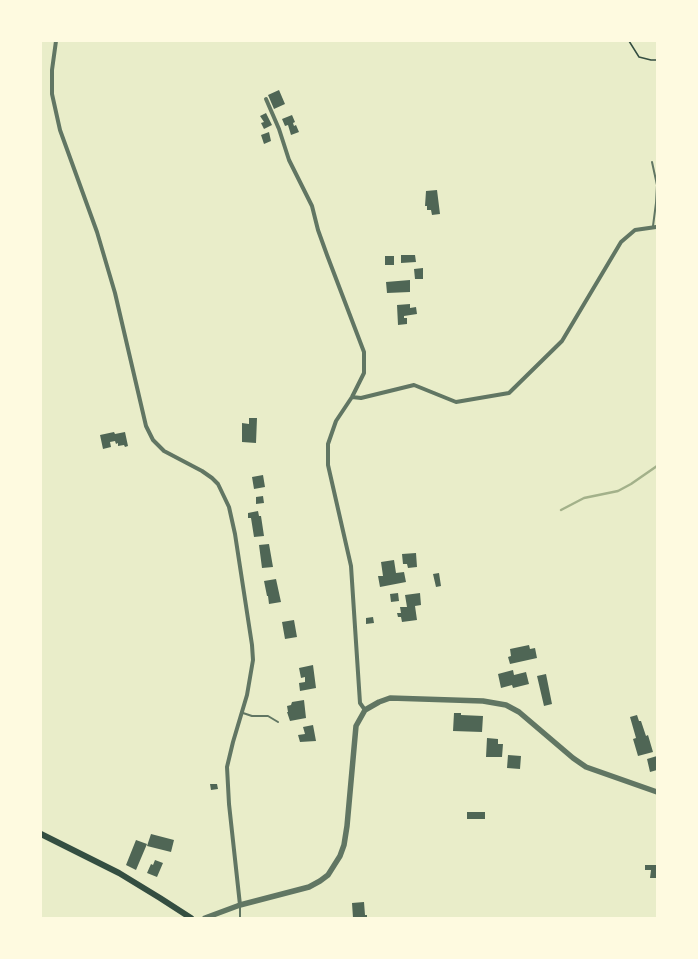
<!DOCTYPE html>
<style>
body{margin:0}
#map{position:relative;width:698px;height:959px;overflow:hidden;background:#e9edc9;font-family:"Fira Sans",sans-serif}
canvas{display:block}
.frame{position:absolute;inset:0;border:42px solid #fefae0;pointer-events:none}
</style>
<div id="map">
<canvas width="698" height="959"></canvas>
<div class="frame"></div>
</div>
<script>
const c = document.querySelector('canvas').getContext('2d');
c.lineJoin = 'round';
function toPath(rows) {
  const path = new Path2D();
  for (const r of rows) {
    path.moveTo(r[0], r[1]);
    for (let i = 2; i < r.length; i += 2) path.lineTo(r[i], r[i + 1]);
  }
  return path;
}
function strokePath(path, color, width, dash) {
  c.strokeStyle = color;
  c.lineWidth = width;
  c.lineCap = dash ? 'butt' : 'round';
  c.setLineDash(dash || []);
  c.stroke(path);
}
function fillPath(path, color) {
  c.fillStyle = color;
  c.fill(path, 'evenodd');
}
const stream = toPath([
 [561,510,584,498,618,491,631,484,657,466]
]);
const building = toPath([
 [279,90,285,104,274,109,268,95],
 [266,113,272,125,264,129,261,123,264,122,260,116],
 [292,115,295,122,293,123,294,126,296,125,299,132,291,135,288,125,285,126,282,119],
 [269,132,271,141,264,144,261,135],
 [437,190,440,214,432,215,431,210,427,210,427,206,425,206,426,191],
 [401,255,415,255,416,262,401,263],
 [385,256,394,256,394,265,385,265],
 [423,268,423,279,415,279,414,269],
 [410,280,410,292,387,293,386,282],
 [410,304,410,308,416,307,417,314,404,316,404,318,407,318,407,324,398,325,397,305],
 [249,418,257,418,256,443,242,442,242,423,249,424],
 [114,432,115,434,125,432,128,446,125,447,124,445,118,446,118,443,116,444,115,441,110,442,111,447,103,449,100,435],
 [263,475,265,487,254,489,252,477],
 [263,496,264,503,256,504,256,497],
 [258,511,259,516,261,516,264,536,254,537,251,518,248,518,248,513],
 [269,544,273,567,262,568,259,545],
 [416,553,417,567,408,568,407,564,403,564,402,554],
 [394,560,396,573,404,572,406,582,380,587,378,576,383,576,381,562],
 [439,573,441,586,436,587,433,574],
 [276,579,281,602,269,604,268,596,267,596,264,581],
 [398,593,399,601,391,602,390,594],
 [420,593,421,605,415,606,417,620,402,622,401,617,398,617,397,613,401,613,400,607,407,607,405,595],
 [373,617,374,623,366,624,366,618],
 [294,620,297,637,285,639,282,622],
 [529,645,530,649,535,648,537,658,510,664,508,657,511,656,510,649],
 [313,665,316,688,300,691,299,683,305,682,305,677,301,678,299,668],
 [513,670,514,675,526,672,529,684,513,688,512,685,501,688,498,674],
 [546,674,552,704,544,706,537,676],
 [304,700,306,718,290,721,287,712,288,712,287,706,291,705,292,702],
 [454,713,461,713,461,715,483,716,482,732,453,731],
 [637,715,639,721,641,721,646,736,648,735,653,752,638,756,633,739,636,738,630,717],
 [313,725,316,741,300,742,298,735,305,734,303,727],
 [487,738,498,739,498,744,503,744,502,757,486,757],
 [508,755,521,756,520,769,507,768],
 [657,756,657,770,650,772,647,759],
 [210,784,217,784,218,789,211,790],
 [467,812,485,812,485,819,467,819],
 [151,834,174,840,171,852,147,846],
 [136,840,147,844,136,870,126,865],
 [155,860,163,863,157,877,147,873,151,864,153,865],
 [645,865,657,865,657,878,650,878,651,870,645,870],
 [364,902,365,915,367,915,367,918,353,918,352,903]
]);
const path = toPath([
 [629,41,639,57,651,60,657,60]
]);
const service = toPath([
 [652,162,657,185,656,203,653,226],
 [243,713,252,716,268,716,278,722],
 [240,905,240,918]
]);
const minor = toPath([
 [56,41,52,70,52,94,60,130,97,232,115,293,146,426,153,440,164,451,202,471,212,478,218,484,229,507,235,534,252,645,253,660,247,695,233,742,227,767,229,804,240,905],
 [266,99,279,129,289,160,312,206,318,230,327,255,364,352,364,373,352,397,336,421,328,444,328,465,351,566,360,703,365,710],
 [352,397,361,398,414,385,456,402,509,393,562,341,621,242,635,230,656,227]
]);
const tertiary = toPath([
 [205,918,240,905,309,887,320,881,328,875,340,856,344,845,347,826,356,726,365,710,379,702,390,698,483,701,506,705,519,712,573,758,586,767,657,792]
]);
const secondary = toPath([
 [41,834,119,873,160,898,191,918]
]);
strokePath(stream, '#a3b18a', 2.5);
fillPath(building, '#4f6655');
strokePath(path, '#344e41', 1.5);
strokePath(service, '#617663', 2);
strokePath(minor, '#617663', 4);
strokePath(tertiary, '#617663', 5.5);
strokePath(secondary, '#344e41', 6);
</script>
